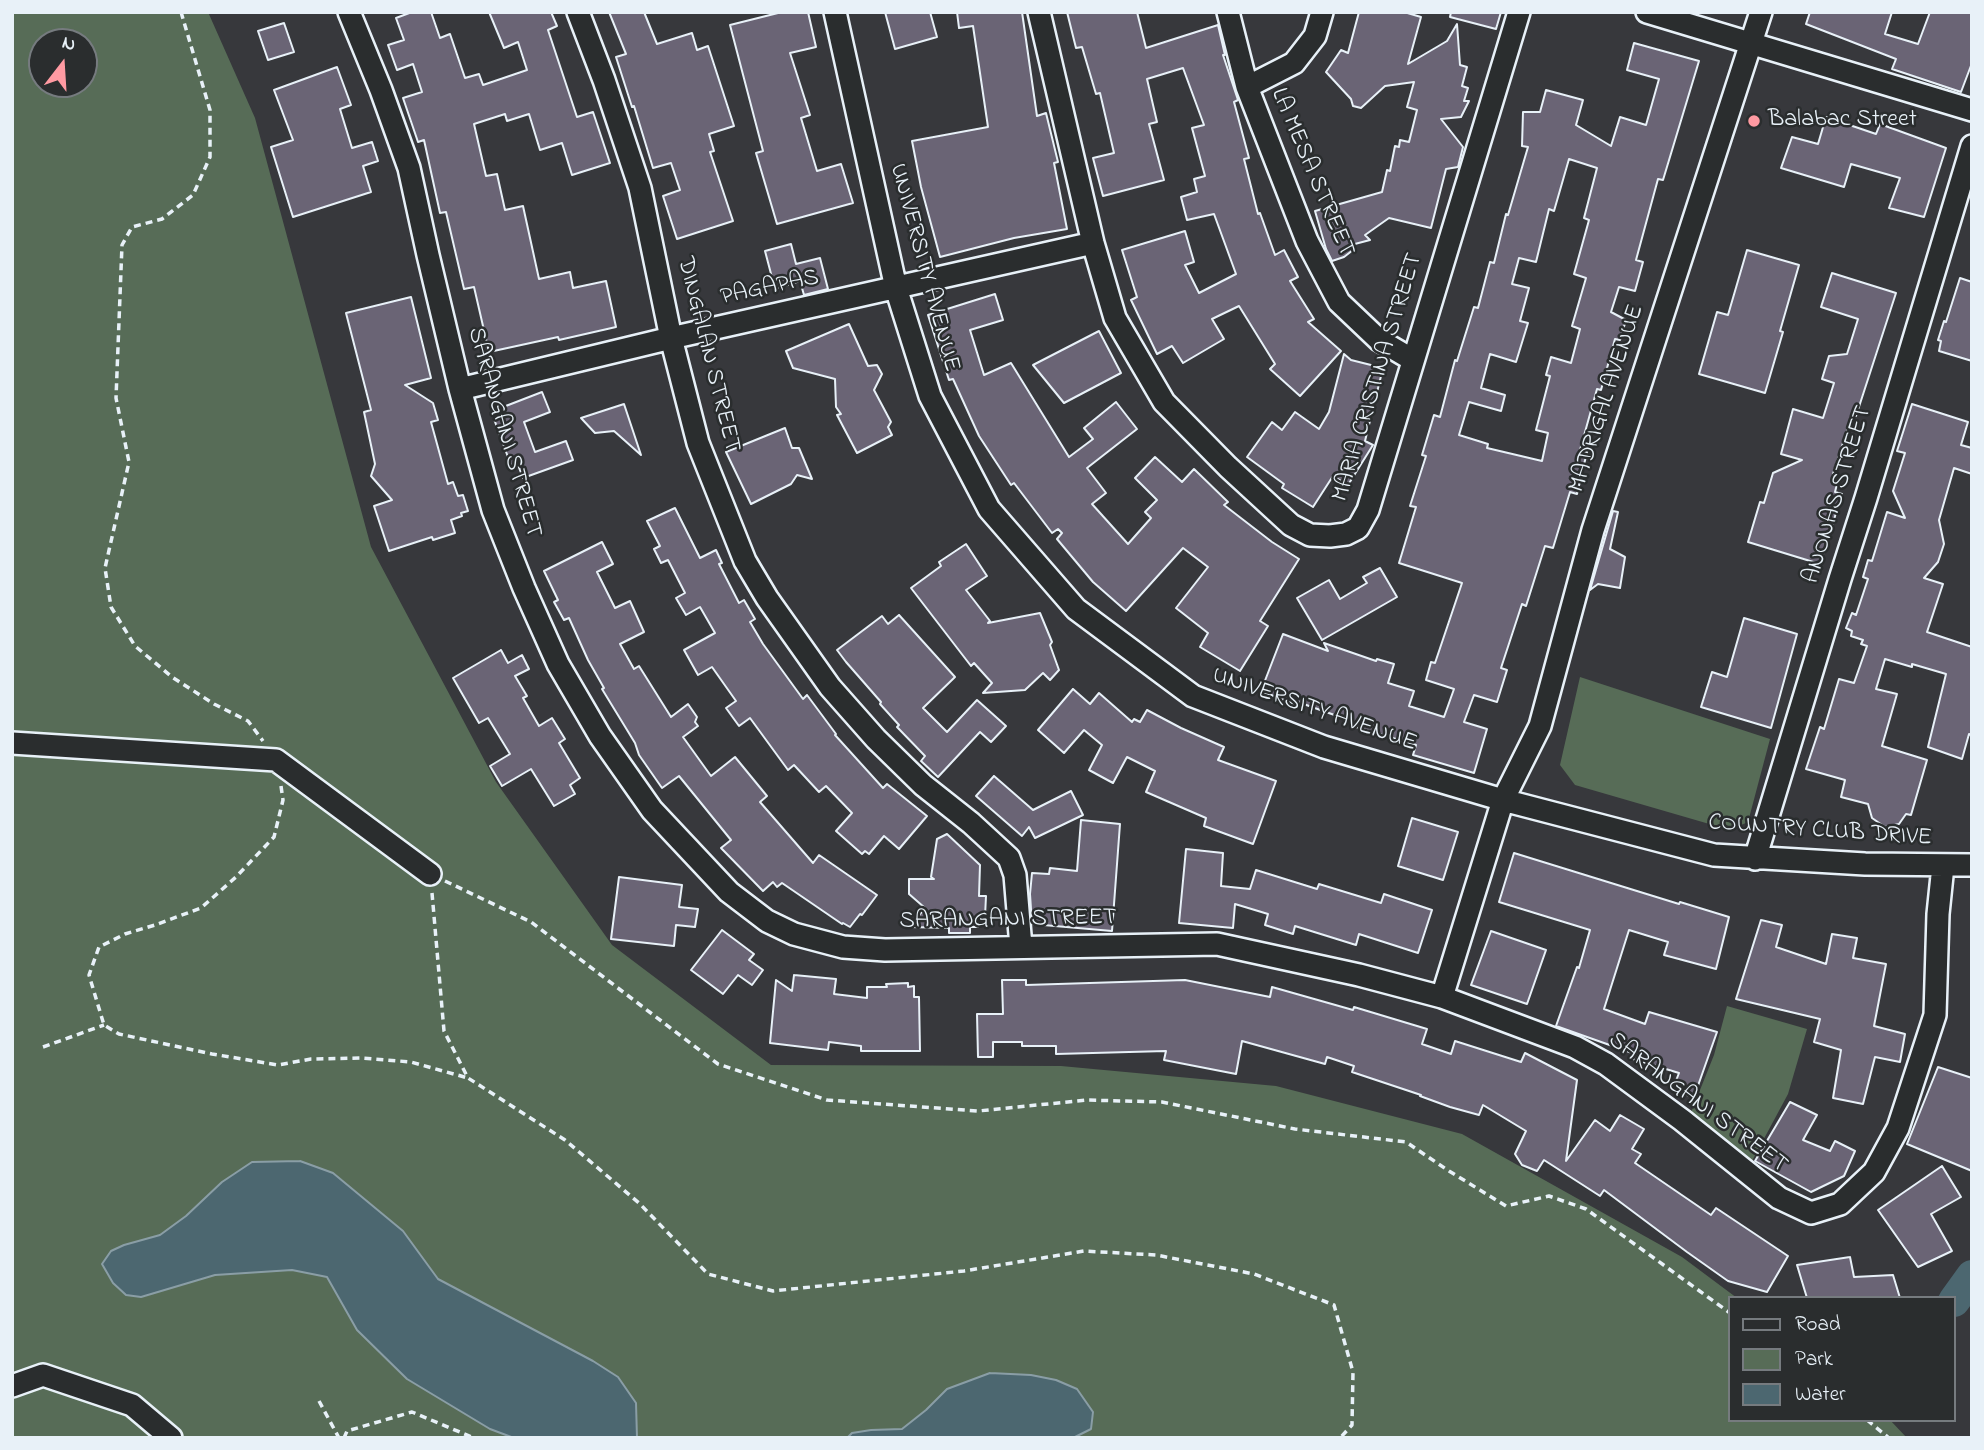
<!DOCTYPE html>
<style>
body{margin:0}
#map{position:relative;width:1984px;height:1450px;overflow:hidden;background:#37383c;font-family:"Indie Flower",sans-serif}
canvas{display:block}
.frame{position:absolute;inset:0;border:14px solid #e8f1f8;pointer-events:none}
.legend{position:absolute;left:1728px;top:1296px;width:228px;height:126px;box-sizing:border-box;background:#2a2d2e;border:2px solid #767b7f;margin:0;padding:9px 12px;list-style:none;font-size:21px;color:#e8f1f8}
.legend li{display:flex;align-items:center;gap:14px;height:35px}
.legend b{width:35px;border:2px solid #767b7f}
.north{position:absolute;left:28px;top:28px;width:70px;height:70px;box-sizing:border-box;background:#2a2d2e;border:2px solid #767b7f;border-radius:50%;rotate:17deg;font-size:19px;font-weight:700;line-height:28px;text-align:center;color:#e8f1f8}
.north::after{content:'';display:block;margin:auto;width:24px;height:32px;background:#ff9aa2;clip-path:polygon(50% 0,100% 100%,50% 72%,0 100%)}
</style>
<div id="map">
<canvas width="1984" height="1450"></canvas>
<div class="frame"></div>
<ul class="legend">
<li><b style="height:9px;background:#2a2d2e"></b>Road</li>
<li><b style="height:19px;background:#576c57"></b>Park</li>
<li><b style="height:19px;background:#4c6770"></b>Water</li>
</ul>
<div class="north">N</div>
</div>
<script>
const c = document.querySelector('canvas').getContext('2d');
c.lineJoin = 'round';
function fillPath(path, color) {
  c.fillStyle = color;
  c.fill(path, 'evenodd');
}
function toPath(rows) {
  const path = new Path2D();
  for (const r of rows) {
    path.moveTo(r[0], r[1]);
    for (let i = 2; i < r.length; i += 2) path.lineTo(r[i], r[i + 1]);
  }
  return path;
}
function strokePath(path, color, width, dash) {
  c.strokeStyle = color;
  c.lineWidth = width;
  c.lineCap = dash ? 'butt' : 'round';
  c.setLineDash(dash || []);
  c.stroke(path);
}
function label(font, color, halo, rows, align = 'center') {
  c.font = font + ' "Indie Flower",sans-serif';
  c.lineWidth = 5;
  c.setLineDash([]);
  c.textBaseline = 'middle';
  c.strokeStyle = halo;
  c.fillStyle = color;
  for (const [text, x, y, turn = 0] of rows) {
    c.save();
    c.translate(x, y);
    c.rotate((+turn || 0) * Math.PI / 180);
    c.textAlign = isNaN(turn) ? turn : align;
    if (halo) c.strokeText(text, 0, 0);
    c.fillText(text, 0, 0);
    c.restore();
  }
}
const green = toPath([
 [12,12,208,12,255,118,371,547,496,782,612,945,771,1065,1061,1066,1276,1086,1462,1134,1682,1257,1737,1298,1730,1298,1730,1420,1890,1420,1907,1438,12,1438],
 [42,42,84,42,84,84,42,84],
 [1580,677,1770,739,1748,822,1730,830,1575,785,1560,765],
 [1727,1006,1807,1029,1788,1094,1752,1161,1690,1115,1714,1055]
]);
const water = toPath([
 [300,1161,333,1173,403,1231,438,1279,593,1361,618,1377,636,1403,637,1438,514,1438,490,1429,407,1379,357,1330,327,1277,292,1270,215,1275,141,1297,126,1295,113,1283,102,1264,111,1251,124,1245,160,1235,186,1216,222,1182,252,1162,300,1161],
 [990,1373,1031,1375,1056,1380,1077,1389,1093,1412,1091,1429,1073,1438,847,1438,852,1433,871,1430,902,1429,926,1410,947,1389,990,1373]
]);
const river = toPath([
 [1954,1301,1972,1276]
]);
const building = toPath([
 [412,12,431,12,440,38,450,34,465,78,479,74,483,85,527,70,518,42,504,48,489,12,551,12,557,26,548,30,577,117,593,112,610,163,572,175,562,143,540,150,529,114,507,121,505,114,474,124,486,176,497,174,505,210,523,206,539,279,570,272,573,288,606,281,616,327,559,340,558,337,489,352,474,287,464,289,446,212,440,213,424,140,418,142,403,98,422,92,413,64,397,70,388,45,404,40,396,18,412,12],
 [609,12,644,12,657,44,692,33,697,50,708,46,734,126,709,134,714,151,710,152,733,221,677,239,663,196,680,190,671,163,653,168,634,106,632,107,616,57,626,54,609,12],
 [782,12,808,12,816,47,790,53,810,115,801,118,817,171,841,164,853,203,777,224,756,153,763,151,730,25,782,12],
 [885,12,930,12,937,37,895,49,885,12],
 [957,12,1022,12,1037,116,1046,113,1058,162,1054,163,1067,229,1014,238,940,257,921,187,912,141,988,127,973,26,959,28,957,12],
 [1067,12,1137,12,1146,48,1218,25,1225,55,1223,55,1238,100,1234,102,1249,158,1244,159,1258,214,1260,213,1275,255,1284,250,1298,277,1290,281,1314,319,1308,322,1341,351,1300,396,1270,369,1275,364,1239,306,1212,319,1224,339,1183,363,1172,346,1157,354,1131,300,1137,297,1122,250,1185,231,1194,262,1185,265,1199,293,1236,274,1214,214,1187,220,1181,197,1197,192,1194,179,1205,176,1192,128,1204,125,1183,68,1147,79,1157,122,1149,124,1164,180,1103,196,1093,158,1114,153,1100,93,1096,94,1082,47,1076,48,1067,12],
 [1359,12,1404,12,1421,17,1408,64,1447,41,1457,24,1460,65,1467,67,1462,86,1468,88,1464,101,1469,101,1461,117,1441,119,1463,147,1458,167,1446,169,1431,228,1389,218,1365,235,1370,240,1351,245,1353,250,1344,257,1332,261,1326,249,1315,211,1382,192,1387,170,1390,171,1395,146,1399,147,1400,140,1409,142,1417,110,1407,107,1414,82,1385,86,1361,108,1353,106,1351,99,1326,72,1341,50,1348,53,1359,12],
 [1451,12,1501,12,1496,29,1450,17,1451,12],
 [1810,12,1892,12,1885,34,1918,44,1930,12,1972,12,1972,63,1961,92,1892,69,1896,59,1806,24,1810,12],
 [284,23,294,52,268,60,258,31,284,23],
 [1634,43,1699,61,1663,180,1658,179,1636,260,1643,262,1635,291,1619,287,1611,312,1626,320,1620,340,1615,339,1601,390,1597,389,1580,450,1587,452,1577,494,1570,492,1553,548,1545,546,1526,606,1522,604,1501,668,1507,670,1497,702,1474,695,1464,722,1487,729,1474,773,1413,755,1416,745,1356,727,1357,723,1295,701,1294,704,1261,691,1283,634,1328,651,1324,643,1376,661,1377,659,1394,664,1388,683,1414,691,1409,706,1444,717,1454,689,1426,680,1431,662,1435,663,1462,583,1399,563,1416,507,1410,506,1426,456,1422,455,1434,415,1440,417,1455,360,1457,361,1474,307,1478,308,1490,262,1494,263,1506,214,1508,215,1528,147,1522,146,1523,112,1540,112,1546,90,1583,100,1576,125,1611,146,1620,117,1646,125,1659,79,1627,70,1634,43],
 [1569,159,1597,168,1584,218,1589,220,1574,274,1586,278,1572,326,1580,329,1571,363,1551,357,1546,375,1550,376,1536,430,1548,433,1542,461,1487,448,1488,444,1459,435,1469,402,1501,411,1505,395,1481,388,1490,354,1516,362,1528,323,1520,321,1529,288,1512,284,1519,258,1536,262,1549,209,1554,211,1569,159],
 [337,67,351,105,340,109,352,148,372,142,378,161,363,166,371,192,293,217,271,147,293,140,274,90,337,67],
 [1826,117,1876,134,1880,124,1946,148,1924,217,1889,208,1900,178,1851,164,1844,187,1781,168,1792,137,1818,144,1826,117],
 [791,244,796,264,820,258,828,289,804,295,800,281,775,289,765,251,791,244],
 [1747,250,1799,265,1780,331,1783,332,1765,393,1699,374,1717,312,1728,315,1747,250],
 [1832,273,1896,293,1856,416,1852,415,1833,474,1839,476,1835,492,1842,494,1820,564,1748,542,1760,502,1764,503,1773,473,1802,460,1781,454,1793,409,1823,418,1834,383,1822,379,1829,356,1847,354,1858,319,1821,307,1832,273],
 [1960,278,1972,282,1972,361,1939,351,1941,341,1938,340,1944,321,1946,322,1960,278],
 [995,294,1003,320,970,330,984,375,1011,363,1069,457,1093,439,1084,428,1116,402,1137,429,1087,468,1106,493,1092,504,1128,544,1151,518,1145,512,1157,500,1135,478,1155,457,1182,482,1194,469,1228,502,1224,505,1272,542,1299,559,1260,621,1268,626,1240,671,1200,647,1208,633,1176,608,1208,567,1183,548,1126,611,1093,582,1057,539,1062,533,1058,529,1052,533,1014,483,1011,485,979,436,953,379,949,380,928,315,995,294],
 [411,297,431,378,405,385,433,403,438,420,431,422,448,484,453,482,458,496,463,495,468,511,461,513,462,516,451,520,455,533,433,540,432,537,389,551,374,506,392,500,371,476,375,464,364,412,371,410,346,313,411,297],
 [849,324,868,366,877,365,882,374,874,390,891,422,888,427,892,435,857,453,837,415,841,414,836,407,835,379,793,368,786,351,849,324],
 [1099,331,1121,373,1064,403,1033,365,1099,331],
 [1344,354,1351,360,1383,368,1365,441,1373,445,1348,485,1333,476,1313,507,1282,488,1284,484,1247,457,1272,422,1282,430,1295,412,1319,429,1329,412,1344,354],
 [542,392,550,412,524,422,535,452,566,441,573,460,523,478,518,465,512,468,494,419,501,417,498,409,542,392],
 [624,404,641,455,614,431,595,433,581,418,624,404],
 [1912,404,1968,422,1961,445,1972,448,1972,474,1954,468,1939,520,1944,544,1938,562,1924,578,1943,584,1927,632,1972,647,1972,735,1969,734,1962,759,1928,747,1946,674,1912,664,1912,667,1885,659,1876,689,1897,694,1882,746,1927,760,1911,815,1906,814,1899,824,1885,827,1872,818,1868,804,1841,797,1845,780,1806,769,1820,727,1824,729,1839,679,1854,683,1867,646,1861,644,1863,640,1851,636,1852,631,1846,628,1852,613,1856,615,1868,579,1863,577,1868,560,1872,561,1887,512,1905,518,1893,491,1905,453,1897,451,1912,404],
 [785,428,792,448,799,448,812,479,797,475,791,484,751,504,726,452,785,428],
 [675,508,700,558,716,550,722,563,719,564,739,603,744,600,755,619,750,622,763,644,803,699,807,695,836,734,835,735,883,788,887,784,927,816,899,849,884,836,869,854,865,851,862,854,836,831,852,813,826,786,819,792,794,765,788,770,750,718,739,726,726,708,736,701,712,667,698,675,684,650,715,633,700,607,686,615,676,598,685,593,668,560,661,563,654,549,660,546,647,521,675,508],
 [1613,511,1618,512,1610,549,1625,557,1620,588,1598,584,1590,590,1613,511],
 [602,542,613,564,597,572,615,608,630,601,644,632,620,644,634,669,639,666,671,717,688,704,697,717,695,722,698,726,683,737,711,776,735,757,767,796,760,802,813,863,819,855,877,895,862,915,860,914,850,927,843,923,842,924,782,883,777,887,773,882,763,891,721,848,731,840,679,776,662,788,639,755,635,743,602,689,604,688,588,660,569,618,564,620,554,602,558,600,544,571,602,542],
 [966,544,987,576,966,590,990,621,988,623,1040,613,1052,642,1050,645,1059,670,1050,680,1043,673,1025,690,983,693,992,683,974,663,971,666,911,588,941,566,939,562,966,544],
 [1380,568,1397,597,1322,640,1297,598,1329,580,1340,599,1367,583,1363,577,1380,568],
 [899,615,955,677,923,708,947,732,977,700,1006,726,991,742,980,732,938,777,921,761,925,756,897,727,899,725,880,704,881,702,846,662,837,650,882,616,888,624,899,615],
 [1744,618,1797,634,1771,728,1701,707,1712,672,1727,677,1744,618],
 [501,650,508,663,522,655,529,669,515,676,527,696,523,698,539,726,552,718,565,739,559,743,580,778,570,785,575,794,554,806,531,769,502,786,490,766,510,754,488,718,479,723,453,678,501,650],
 [1073,689,1090,704,1099,693,1132,722,1134,719,1140,722,1147,710,1181,728,1224,747,1218,760,1276,781,1253,844,1204,826,1206,818,1146,792,1155,771,1127,757,1113,783,1089,770,1102,745,1084,730,1064,753,1038,730,1073,689],
 [994,776,1033,810,1071,791,1083,815,1035,838,1029,827,1022,836,976,796,994,776],
 [1412,818,1458,832,1443,880,1398,866,1412,818],
 [1081,820,1120,824,1112,931,1032,924,1030,894,1032,873,1049,874,1050,868,1077,871,1081,820],
 [947,834,980,865,979,896,986,896,985,917,979,917,978,927,970,927,970,933,949,933,949,928,910,927,925,908,909,894,909,879,934,879,931,877,937,839,947,834],
 [1186,849,1223,853,1221,886,1250,889,1256,870,1317,889,1319,884,1381,903,1384,894,1432,910,1418,953,1359,934,1356,945,1295,926,1293,934,1265,925,1268,914,1235,904,1233,928,1179,923,1186,849],
 [1514,853,1679,904,1680,902,1729,917,1716,969,1664,955,1668,942,1629,930,1604,1009,1645,1024,1649,1012,1717,1032,1694,1097,1672,1091,1679,1073,1633,1059,1635,1054,1556,1026,1577,967,1579,968,1590,930,1499,902,1514,853],
 [619,877,682,885,679,907,698,909,695,927,676,925,674,946,611,939,619,877],
 [1761,920,1782,925,1776,947,1826,964,1832,934,1857,938,1853,958,1886,964,1874,1026,1905,1034,1900,1062,1875,1057,1863,1104,1833,1098,1841,1050,1814,1042,1820,1019,1736,999,1761,920],
 [722,930,754,954,749,960,763,970,752,985,738,975,723,994,691,970,722,930],
 [1491,931,1546,950,1527,1004,1471,985,1491,931],
 [794,975,836,979,834,994,867,998,867,987,887,987,886,984,908,983,908,987,914,986,914,997,919,997,920,1051,861,1051,861,1046,829,1042,828,1050,770,1043,776,980,792,991,794,975],
 [1002,980,1026,980,1026,985,1185,980,1270,997,1272,987,1353,1010,1354,1007,1427,1029,1422,1044,1451,1054,1455,1041,1521,1062,1525,1053,1577,1080,1566,1161,1595,1120,1610,1131,1620,1115,1644,1129,1632,1149,1641,1154,1635,1163,1711,1215,1716,1208,1788,1256,1767,1292,1728,1281,1687,1252,1604,1190,1600,1196,1544,1160,1537,1171,1522,1165,1515,1154,1526,1131,1483,1105,1479,1115,1450,1107,1420,1096,1421,1095,1352,1072,1354,1066,1327,1057,1325,1064,1242,1041,1236,1074,1164,1060,1166,1051,1056,1054,1056,1046,1022,1046,1022,1042,993,1042,993,1057,978,1057,977,1014,1003,1014,1002,980],
 [1938,1067,1972,1078,1972,1171,1907,1144,1938,1067],
 [1790,1102,1817,1115,1803,1140,1830,1151,1835,1141,1855,1151,1844,1176,1811,1192,1755,1161,1790,1102],
 [1942,1166,1961,1197,1931,1214,1952,1251,1918,1267,1878,1210,1942,1166],
 [1850,1257,1854,1277,1893,1275,1900,1298,1807,1298,1797,1265,1850,1257]
]);
const path = toPath([
 [181,12,210,110,210,157,193,195,162,219,132,227,122,245,116,398,129,462,105,568,111,607,135,646,172,677,214,704,248,721,263,741],
 [281,786,283,800,274,837,236,877,201,908,155,925,125,934,99,947,89,975,104,1025,119,1034,212,1054,278,1065,311,1059,362,1058,411,1062,468,1078],
 [445,881,531,922,718,1064,827,1100,978,1111,1087,1100,1162,1102,1295,1129,1406,1142,1449,1171,1506,1206,1549,1196,1586,1209,1730,1313],
 [432,893,444,1031,468,1078,565,1140,639,1203,708,1274,773,1291,964,1271,1084,1251,1156,1255,1254,1274,1334,1305,1353,1372,1352,1425,1340,1438],
 [43,1047,104,1025],
 [319,1401,339,1438],
 [1867,1420,1889,1438],
 [344,1438,347,1431,412,1412,474,1438]
]);
const minor = toPath([
 [349,12,381,90,409,168,428,255,460,389,493,510,524,588,558,664,600,736,652,810,729,892,767,921,794,934,843,947,885,950,1217,944,1359,975,1442,997,1575,1047,1606,1064,1682,1120,1779,1198,1811,1213,1840,1204,1874,1172,1898,1128,1935,1015,1938,914,1943,866],
 [578,12,604,80,640,188,671,338,698,443,745,561,767,598,830,687,876,739,923,785,971,823,1009,858,1015,875,1021,947],
 [835,12,896,288,930,396,989,509,1076,609,1193,696,1324,747,1503,800,1714,855,1865,864,1972,865],
 [1039,12,1093,243,1115,318,1164,402,1228,467,1291,525,1310,535,1330,536,1346,534,1358,528,1368,510,1519,12],
 [1228,12,1247,87,1307,241,1339,302,1379,340,1413,360],
 [1647,12,1972,110],
 [1247,87,1294,63,1315,36,1322,12],
 [460,389,671,338,1093,243],
 [12,743,276,760,430,874],
 [1755,859,1840,579,1866,498,1972,146],
 [1442,997,1503,800,1540,726,1593,530,1761,12],
 [12,1386,43,1375,132,1405,171,1438]
]);
const markers = [
 [1754,121,7,"#ff9aa2"]
];
const poiNames = [
 ["Balabac Street",1768,121]
];
const streetNames = [
 ["LA MESA STREET",1311,173,67],
 ["UNIVERSITY AVENUE",923,268,75],
 ["PAGAPAS",770,289,-12],
 ["DINGALAN STREET",707,355,76],
 ["MARIA CRISTINA STREET",1379,378,-73],
 ["MADRIGAL AVENUE",1608,399,-72],
 ["SARANGANI STREET",503,433,74],
 ["ANONAS STREET",1839,495,-73],
 ["UNIVERSITY AVENUE",1314,711,19],
 ["COUNTRY CLUB DRIVE",1820,832,4],
 ["SARANGANI STREET",1008,921,-1],
 ["SARANGANI STREET",1697,1104,37]
];
fillPath(green, '#576c57');
fillPath(water, '#4c6770');
strokePath(water, '#8a9ea6', 2);
strokePath(river, '#4c6770', 32);
fillPath(building, '#6a6475');
strokePath(building, '#e8f1f8', 2);
strokePath(minor, '#e8f1f8', 26);
strokePath(path, '#e8f1f8', 3.5, [7, 5]);
strokePath(minor, '#2a2d2e', 21);
for (const [x, y, r, color] of markers) {
  const dot = new Path2D();
  dot.arc(x, y, r, 0, 2 * Math.PI);
  c.fillStyle = color;
  c.fill(dot);
  strokePath(dot, '#2a2d2e', 2.5);
}
label('24px', '#e8f1f8', '#2a2d2e', poiNames, 'left');
label('24px', '#e8f1f8', '#2a2d2e', streetNames);
</script>
